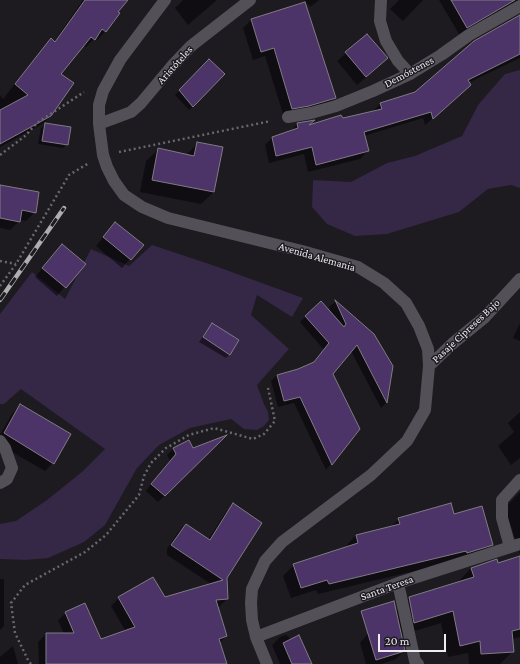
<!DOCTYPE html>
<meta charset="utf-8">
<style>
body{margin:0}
#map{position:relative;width:520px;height:664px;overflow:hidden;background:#1d1a20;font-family:"Crimson Pro",serif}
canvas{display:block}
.scale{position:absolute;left:378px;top:634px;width:68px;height:18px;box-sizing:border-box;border:2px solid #edecf0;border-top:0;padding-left:5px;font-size:12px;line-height:14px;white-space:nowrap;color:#edecf0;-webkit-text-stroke:3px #1d1a20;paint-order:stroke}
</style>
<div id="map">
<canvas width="520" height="664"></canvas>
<div class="scale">20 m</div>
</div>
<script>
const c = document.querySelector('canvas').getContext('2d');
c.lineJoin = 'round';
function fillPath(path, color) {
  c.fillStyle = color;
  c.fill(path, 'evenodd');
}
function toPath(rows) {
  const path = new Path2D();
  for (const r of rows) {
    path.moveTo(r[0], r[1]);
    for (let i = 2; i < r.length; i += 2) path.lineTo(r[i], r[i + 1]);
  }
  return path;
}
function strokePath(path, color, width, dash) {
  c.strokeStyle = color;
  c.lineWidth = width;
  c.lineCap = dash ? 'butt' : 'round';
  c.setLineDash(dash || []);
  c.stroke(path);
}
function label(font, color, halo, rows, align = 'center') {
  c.font = font + ' "Crimson Pro",serif';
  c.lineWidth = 3;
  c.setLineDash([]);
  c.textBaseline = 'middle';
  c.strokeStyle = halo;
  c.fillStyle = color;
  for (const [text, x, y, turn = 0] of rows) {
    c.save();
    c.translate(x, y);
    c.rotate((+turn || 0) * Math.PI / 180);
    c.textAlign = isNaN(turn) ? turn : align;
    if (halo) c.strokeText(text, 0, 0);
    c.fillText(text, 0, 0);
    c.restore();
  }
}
const green = toPath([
 [520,70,520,188,511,185,488,189,459,212,387,234,355,236,327,224,312,207,313,180,351,182,387,163,415,156,462,136,478,105,505,74],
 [152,245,218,267,303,298,292,317,257,295,251,315,289,349,257,385,264,404,268,412,269,420,264,426,257,430,244,429,231,419,190,428,159,445,137,468,105,525,84,542,48,558,26,560,0,559,0,524,16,521,47,500,83,471,105,449,21,389,4,404,0,404,0,314,32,272,65,299,91,249,129,266]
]);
const shadow = toPath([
 [83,0,127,0,117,12,118,13,105,32,97,40,95,38,86,47,83,45,60,74,51,116,44,123,0,147,0,95,3,99,43,48,51,40,54,42],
 [183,0,217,0,188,25,175,8],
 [304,0,319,0,310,7],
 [399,0,423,0,403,21,390,9],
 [439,0,520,0,520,13,508,7,459,34],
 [520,15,520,58,468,83,462,92,425,125,423,118,364,136,368,151,360,159,308,172,304,154,269,163,265,145,272,138,290,132,297,124,307,127,342,120,373,111,380,104,416,93],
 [251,20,335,98,326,106,284,117,265,56,253,60,243,28],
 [367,35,378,67,357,85,337,61],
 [209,60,223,74,189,110,175,95],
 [46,124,67,144,63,148,38,144,41,128],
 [198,143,214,192,201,204,140,192,146,161,159,149,186,155],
 [0,186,35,212,26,221,19,220,19,221,10,230,0,228],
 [115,223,130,259,122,268,96,246],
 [54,254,84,264,57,296,35,277],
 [335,302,373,335,392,366,386,403,381,408,351,351,332,374,359,429,326,470,294,403,278,407,271,381,277,375,298,370,313,363,324,350,300,322,306,316,333,316,329,307],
 [520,323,520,341,513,338],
 [212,324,230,354,226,358,199,342],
 [21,406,53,463,45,471,0,445,0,435,12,414],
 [520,412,520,458,511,465,498,446,514,432,508,423],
 [223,438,158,502,146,491,170,460,167,455,173,449,188,441,192,450],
 [520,492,520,554,505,508],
 [233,505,226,578,227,599,219,607,217,607,226,636,219,643,226,664,39,664,38,642,46,634,64,634,58,620,66,613,100,640,126,632,111,606,119,598,165,598,211,584,167,555,167,549,178,532,186,525,208,540,226,512],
 [454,515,492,544,481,555,318,594,316,590,291,598,283,576,294,565,346,548,346,546,356,535,390,527,399,519],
 [520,557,520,637,512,639,513,651,500,664,469,664,468,653,448,657,441,623,401,635,404,651,396,659,381,664,366,664,360,643,386,612,396,611,409,598,459,583,459,581,471,568,498,564],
 [0,579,4,579,4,626,0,630],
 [286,635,306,652,311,664,280,664,272,645,280,637],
 [13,646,18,664,0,664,0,657]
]);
const building = toPath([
 [85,0,128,0,118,12,120,13,106,32,102,29,95,40,91,37,61,74,74,83,51,116,0,144,0,110,28,95,15,84,51,38,55,42,85,0],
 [451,0,515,0,467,28,451,0],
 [305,2,336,98,309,106,292,109,274,48,261,52,251,19,305,2],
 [520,15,520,54,468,80,471,85,433,119,431,112,364,132,369,151,316,165,312,147,276,156,272,137,298,128,297,123,315,120,309,125,341,115,343,118,382,109,380,103,415,92,474,41,520,15],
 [367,34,388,58,366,77,345,52,367,34],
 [209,59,225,74,193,107,179,90,209,59],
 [45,123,71,127,68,145,42,141,45,123],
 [197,142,223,147,214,192,152,180,158,148,194,156,197,142],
 [0,185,39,192,36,213,22,210,20,222,0,218,0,185],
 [115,222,144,245,131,260,103,237,115,222],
 [62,244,86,264,66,288,42,268,62,244],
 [335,300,374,334,393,366,387,403,357,345,333,374,360,429,332,465,300,397,284,401,277,375,298,369,314,362,329,343,305,316,321,301,344,327,346,324,335,300],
 [212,323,239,340,230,355,203,337,212,323],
 [20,404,71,434,54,464,4,433,20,404],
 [227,435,165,496,151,484,176,454,173,448,189,440,193,448,227,435],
 [233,503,262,523,227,578,228,599,216,600,227,636,219,639,227,664,46,664,46,633,74,633,65,612,85,603,101,639,135,627,118,597,153,577,165,597,223,580,171,545,186,524,210,540,233,503],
 [451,503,454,514,482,506,493,545,467,553,466,551,329,584,327,580,301,588,293,564,358,543,356,535,400,524,398,518,451,503],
 [520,556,520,629,512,631,514,652,481,654,480,641,460,646,453,611,414,623,409,597,474,577,471,568,497,559,498,563,520,556],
 [394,601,405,651,376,660,361,611,394,601],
 [299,635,312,664,292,664,283,643,299,635]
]);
const path = toPath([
 [119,152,271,121],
 [0,155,25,136,37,123,84,92],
 [0,261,16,264],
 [0,286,16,264,69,175,89,163],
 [31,664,28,660,15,633,11,603,25,585,85,552,106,535,139,495,144,476,151,463,166,448,189,435,214,428,253,439,264,434,275,421,268,388]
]);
const minor = toPath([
 [165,0,120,60,103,91,99,105,99,124,103,155,107,167,114,181,124,195,142,207,168,218,302,251,358,267,384,283,406,303,419,326,428,349,429,366,425,410,407,441,371,475,282,542,265,561,252,589,251,603,252,620,256,637,267,664],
 [381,0,380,21,386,41,398,61,410,74],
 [288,117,311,113,336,106,373,91,410,74,441,55,469,35,520,6],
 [99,124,131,112,141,103,172,66,191,46,250,0],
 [429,366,452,344,485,317,520,279],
 [0,441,5,448,12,468,7,479,0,483],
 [510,547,502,518,502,500,520,480],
 [398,583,415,661,418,664],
 [256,637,398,583,520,544]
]);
const rail = toPath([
 [0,300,64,208]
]);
const streetNames = [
 ["Aristóteles",175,65,-48],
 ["Demóstenes",409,72,-28],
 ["Avenida Alemania",317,257,16],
 ["Pasaje Cipreses Bajo",466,331,-43],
 ["Santa Teresa",387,588,-20]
];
fillPath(green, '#352746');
fillPath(shadow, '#0007');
fillPath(building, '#4c3368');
strokePath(building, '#7f7c83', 1);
strokePath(path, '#6a686d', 2.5, [2, 3]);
strokePath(minor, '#535057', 12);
strokePath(rail, '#afadb2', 4.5);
strokePath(rail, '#1d1a20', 3, [9]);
label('11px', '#edecf0', '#1d1a20', streetNames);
</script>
